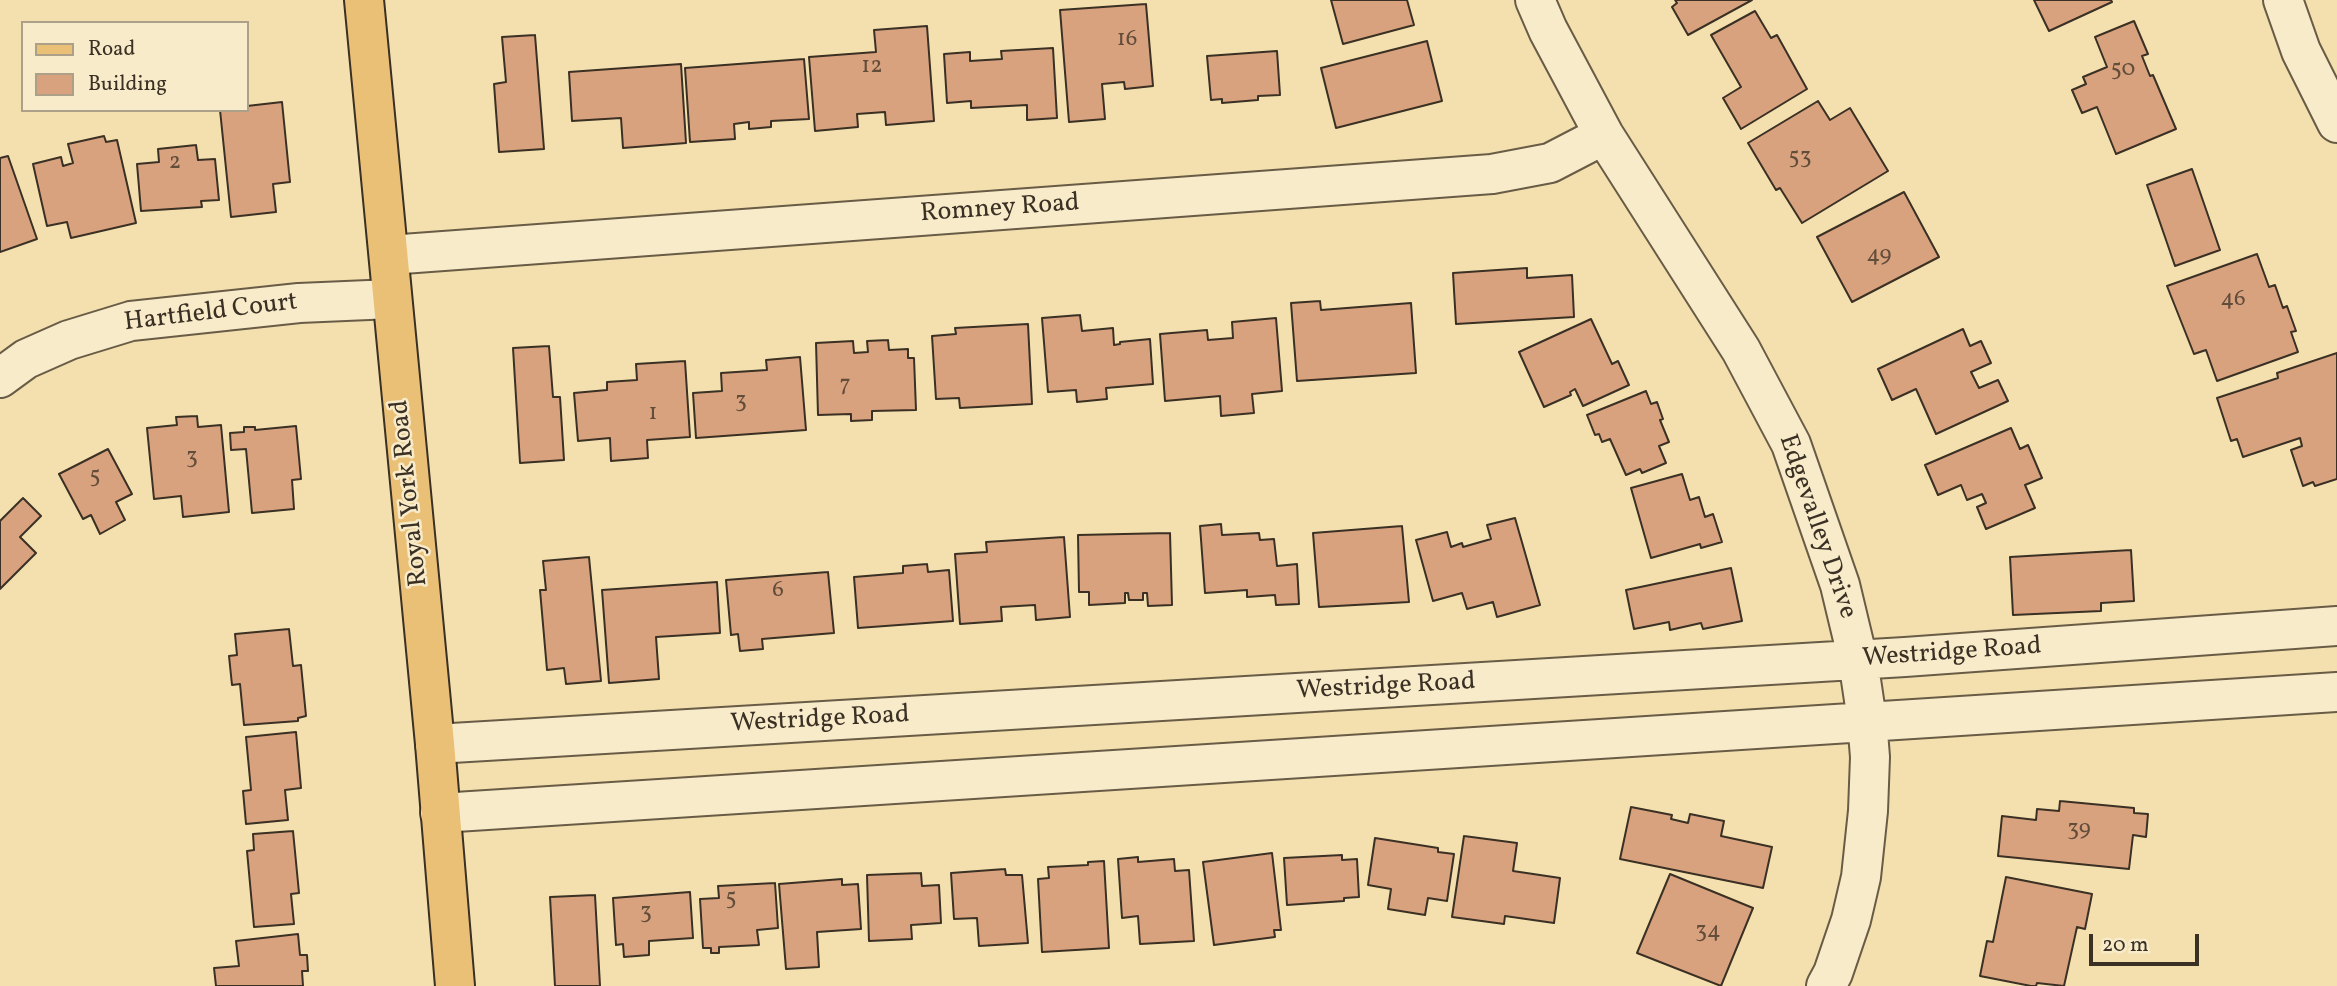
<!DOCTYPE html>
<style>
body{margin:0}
#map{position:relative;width:2337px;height:986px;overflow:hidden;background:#f4e0ae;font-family:Vollkorn,serif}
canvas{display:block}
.legend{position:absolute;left:21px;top:21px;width:228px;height:91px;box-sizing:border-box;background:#f8ebca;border:2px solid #aca088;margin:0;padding:9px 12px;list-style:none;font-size:21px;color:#3a3024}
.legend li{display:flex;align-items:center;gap:14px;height:35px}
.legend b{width:35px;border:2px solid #aca088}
.scale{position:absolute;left:2089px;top:934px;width:110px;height:32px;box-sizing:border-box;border:4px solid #3a3024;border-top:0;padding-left:9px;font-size:21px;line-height:24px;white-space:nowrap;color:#3a3024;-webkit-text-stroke:5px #f8ebca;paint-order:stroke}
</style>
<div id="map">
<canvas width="2337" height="986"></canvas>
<ul class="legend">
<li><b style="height:9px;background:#eac077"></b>Road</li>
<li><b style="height:19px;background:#d9a27e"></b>Building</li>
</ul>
<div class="scale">20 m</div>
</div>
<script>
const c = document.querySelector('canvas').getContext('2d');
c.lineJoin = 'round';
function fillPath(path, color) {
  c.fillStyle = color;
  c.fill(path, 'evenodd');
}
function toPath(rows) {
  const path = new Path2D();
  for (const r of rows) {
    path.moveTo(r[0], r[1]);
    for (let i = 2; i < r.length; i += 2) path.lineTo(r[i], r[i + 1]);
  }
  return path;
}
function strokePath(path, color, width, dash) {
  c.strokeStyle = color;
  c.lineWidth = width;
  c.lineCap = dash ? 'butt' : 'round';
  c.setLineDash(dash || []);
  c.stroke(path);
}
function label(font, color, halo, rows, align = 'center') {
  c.font = font + ' Vollkorn,serif';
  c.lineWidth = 5;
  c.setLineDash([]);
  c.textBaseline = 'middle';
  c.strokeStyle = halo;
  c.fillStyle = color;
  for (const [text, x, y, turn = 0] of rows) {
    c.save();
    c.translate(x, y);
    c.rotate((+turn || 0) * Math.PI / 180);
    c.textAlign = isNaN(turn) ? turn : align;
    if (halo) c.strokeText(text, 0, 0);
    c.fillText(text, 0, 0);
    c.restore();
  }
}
const building = toPath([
 [1331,0,1407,0,1414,25,1343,44,1331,0],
 [1675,0,1752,0,1688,35,1672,7,1677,3,1675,0],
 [2034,0,2111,0,2112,2,2049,31,2034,0],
 [1146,4,1153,86,1125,89,1124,82,1102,84,1105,119,1069,122,1060,10,1146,4],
 [1755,11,1771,38,1777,35,1807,89,1741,129,1723,98,1741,87,1711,35,1755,11],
 [2134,21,2148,54,2142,56,2150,76,2153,75,2176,129,2116,154,2097,107,2082,113,2072,90,2086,84,2083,77,2107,67,2095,37,2134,21],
 [927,26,934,121,886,125,885,112,857,114,858,127,815,131,809,57,876,52,874,30,927,26],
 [535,35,544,149,499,152,494,84,506,82,502,37,535,35],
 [1427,41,1442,101,1336,128,1321,68,1427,41],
 [1053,48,1057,118,1027,120,1027,105,971,108,971,101,947,103,944,54,970,52,970,61,1002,59,1001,51,1053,48],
 [1277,51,1280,95,1258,96,1258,100,1222,103,1222,99,1211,100,1207,56,1277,51],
 [804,59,809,119,771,121,771,127,749,129,749,122,734,124,735,139,690,142,685,68,804,59],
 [681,64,686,143,623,148,621,118,572,121,569,72,681,64],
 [1818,101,1830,120,1850,108,1888,171,1802,223,1780,188,1776,190,1748,143,1818,101],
 [282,102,290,182,273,184,276,212,231,217,220,110,247,110,247,106,282,102],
 [104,136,106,142,117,140,136,223,71,238,67,222,47,226,33,164,61,157,63,166,73,163,68,144,104,136],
 [196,145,198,160,215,159,219,200,201,201,202,207,141,211,137,164,159,162,158,149,196,145],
 [8,156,37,239,0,252,0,158,8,156],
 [2192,169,2220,250,2175,266,2147,185,2192,169],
 [1904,192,1939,257,1852,302,1817,237,1904,192],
 [2257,254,2269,287,2275,285,2283,308,2287,306,2296,331,2291,332,2298,352,2217,381,2206,350,2194,354,2167,286,2257,254],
 [1527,268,1527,278,1572,275,1574,317,1456,324,1453,273,1527,268],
 [1320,301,1321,310,1411,303,1416,373,1297,381,1291,303,1320,301],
 [1080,315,1082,331,1113,328,1114,345,1120,344,1120,342,1150,339,1153,384,1106,388,1107,399,1077,402,1076,390,1048,392,1042,318,1080,315],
 [1276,318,1282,391,1252,394,1254,413,1221,416,1220,396,1165,401,1160,334,1207,330,1208,340,1233,338,1232,322,1276,318],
 [1591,319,1612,364,1618,361,1629,385,1583,406,1575,389,1570,392,1571,395,1544,407,1519,352,1591,319],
 [1028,324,1032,404,960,408,959,398,936,399,932,336,956,334,955,328,1028,324],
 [1963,329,1970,346,1981,341,1991,363,1971,372,1979,388,1998,380,2008,401,1936,434,1916,389,1892,400,1878,369,1963,329],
 [888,340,889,350,908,349,908,358,914,358,916,410,872,411,872,420,851,421,851,414,818,415,816,343,853,341,854,353,868,352,867,341,888,340],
 [549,346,553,397,560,397,564,460,520,463,513,348,549,346],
 [2337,353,2337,479,2315,486,2313,482,2303,486,2291,450,2302,446,2300,438,2243,457,2237,439,2231,441,2217,398,2278,378,2277,373,2337,353],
 [800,357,806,430,696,438,693,393,722,391,721,373,767,370,766,360,800,357],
 [685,361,690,437,647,440,648,458,611,461,610,438,578,441,574,393,607,390,607,382,637,380,636,364,685,361],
 [1646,391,1651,404,1657,402,1663,419,1660,420,1669,442,1659,446,1666,463,1642,473,1640,469,1626,475,1610,439,1602,442,1599,434,1595,435,1587,415,1646,391],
 [197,416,198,427,221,425,229,512,183,517,181,496,154,499,147,428,177,425,176,417,197,416],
 [296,426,301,479,292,480,294,509,252,513,246,449,231,450,230,433,244,432,244,427,255,427,255,430,296,426],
 [2011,428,2020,449,2028,445,2042,478,2025,485,2035,508,1986,529,1977,507,1986,503,1982,494,1967,500,1961,485,1938,495,1925,465,2011,428],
 [108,449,132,494,116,502,125,520,100,534,91,515,83,519,59,474,108,449],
 [1682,474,1690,500,1699,497,1705,517,1713,514,1722,542,1701,548,1700,544,1651,558,1631,488,1682,474],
 [23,498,41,516,20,537,36,553,0,589,0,521,23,498],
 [1515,518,1540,605,1497,617,1493,602,1467,609,1462,593,1433,601,1416,540,1447,532,1451,547,1462,543,1463,547,1491,539,1487,525,1515,518],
 [1221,524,1222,535,1259,533,1260,540,1274,539,1277,566,1297,564,1299,604,1276,605,1275,595,1247,597,1247,590,1205,593,1200,526,1221,524],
 [1402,526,1409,602,1319,607,1313,533,1402,526],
 [1170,533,1172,605,1148,606,1147,593,1143,593,1143,600,1129,600,1128,593,1125,593,1125,603,1089,605,1089,592,1079,592,1078,535,1170,533],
 [1064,537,1070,617,1036,620,1035,605,1001,607,1002,621,960,624,955,554,987,552,986,542,1064,537],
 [2131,550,2134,601,2101,603,2101,611,2013,615,2010,557,2131,550],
 [589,557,601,681,566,684,564,668,547,670,540,590,546,590,543,561,589,557],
 [927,564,928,572,949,570,953,621,858,628,854,577,903,573,903,566,927,564],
 [1731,568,1742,621,1703,629,1701,623,1670,630,1669,622,1634,629,1626,590,1731,568],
 [828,572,834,633,762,639,763,649,740,651,738,634,731,635,726,580,828,572],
 [717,582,720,633,656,637,659,679,609,683,602,590,717,582],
 [289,629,293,666,301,665,306,716,298,718,298,721,244,725,240,684,232,685,229,656,237,655,235,634,289,629],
 [296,732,301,788,285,790,288,820,246,824,243,791,251,790,246,737,296,732],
 [2060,801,2134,808,2134,813,2148,814,2146,837,2133,835,2129,869,1998,856,2002,816,2036,820,2037,809,2059,811,2060,801],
 [1631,807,1672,815,1671,819,1688,823,1690,814,1724,821,1721,836,1772,847,1763,888,1620,859,1631,807],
 [293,831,299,893,291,894,294,924,254,927,247,851,254,850,253,834,293,831],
 [1464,836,1517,843,1513,871,1560,878,1554,923,1505,916,1504,924,1452,917,1464,836],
 [1375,838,1438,848,1438,852,1454,854,1447,901,1428,898,1425,915,1388,909,1391,889,1368,885,1375,838],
 [1272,853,1281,930,1274,930,1275,937,1214,945,1203,862,1272,853],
 [1342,855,1342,860,1357,859,1359,897,1344,898,1344,901,1287,905,1284,858,1342,855],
 [1138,857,1138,862,1174,859,1175,871,1189,870,1194,941,1140,944,1138,916,1122,918,1118,859,1138,857],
 [1104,861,1109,948,1042,952,1038,879,1049,878,1048,867,1088,865,1088,862,1104,861],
 [1005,869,1006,875,1022,875,1028,943,979,946,977,918,954,919,951,873,1005,869],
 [921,873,922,886,939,885,941,923,911,925,912,939,869,941,867,875,921,873],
 [1670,874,1753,908,1721,986,1637,953,1670,874],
 [2006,877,2092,894,2085,929,2077,927,2064,986,2037,983,2036,986,2031,986,1980,976,1987,941,1993,942,2006,877],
 [842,879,842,885,858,884,861,929,817,932,819,967,786,969,779,884,842,879],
 [775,883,778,928,757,930,759,945,719,947,719,953,711,953,711,948,703,948,700,899,719,898,718,886,775,883],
 [690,892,693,938,649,941,649,955,624,957,623,944,616,945,613,898,690,892],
 [595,895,600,986,555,986,550,897,595,895],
 [298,934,300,955,307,955,308,971,302,971,303,986,216,986,214,968,239,966,236,941,298,934]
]);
const minor = toPath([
 [1535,0,1548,30,1604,135,1741,350,1791,444,1840,585,1858,660,1867,720,1870,757,1868,811,1861,877,1851,920,1833,973,1826,986],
 [2283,0,2301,51,2337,123],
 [389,255,1492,174,1550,163,1604,135],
 [0,378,26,359,69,340,131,321,299,303,392,299],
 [435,744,1905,657,2337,626],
 [440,813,2337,692]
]);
const major = toPath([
 [364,0,435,744,455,986]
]);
const numberNames = [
 ["16",1127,41],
 ["12",872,68],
 ["50",2123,71],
 ["53",1800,159],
 ["2",175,164],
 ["49",1879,257],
 ["46",2233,301],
 ["7",845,387],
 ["3",741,403],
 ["1",653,415],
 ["3",192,459],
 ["5",95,478],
 ["6",778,592],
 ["39",2079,831],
 ["5",731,900],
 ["3",646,914],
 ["34",1708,933]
];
const streetNames = [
 ["Romney Road",1000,210,-4],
 ["Hartfield Court",211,314,-7],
 ["Royal York Road",411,493,-96],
 ["Edgevalley Drive",1816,527,71],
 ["Westridge Road",1952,654,-4],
 ["Westridge Road",1386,688,-3],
 ["Westridge Road",820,721,-3]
];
fillPath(building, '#d9a27e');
strokePath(building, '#3a3024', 2);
strokePath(minor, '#685c46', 42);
strokePath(major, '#3a3024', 42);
strokePath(minor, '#f8ebca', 38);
strokePath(major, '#eac077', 38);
label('23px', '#624c3a', null, numberNames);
label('26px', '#3a3024', '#f8ebca', streetNames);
</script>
